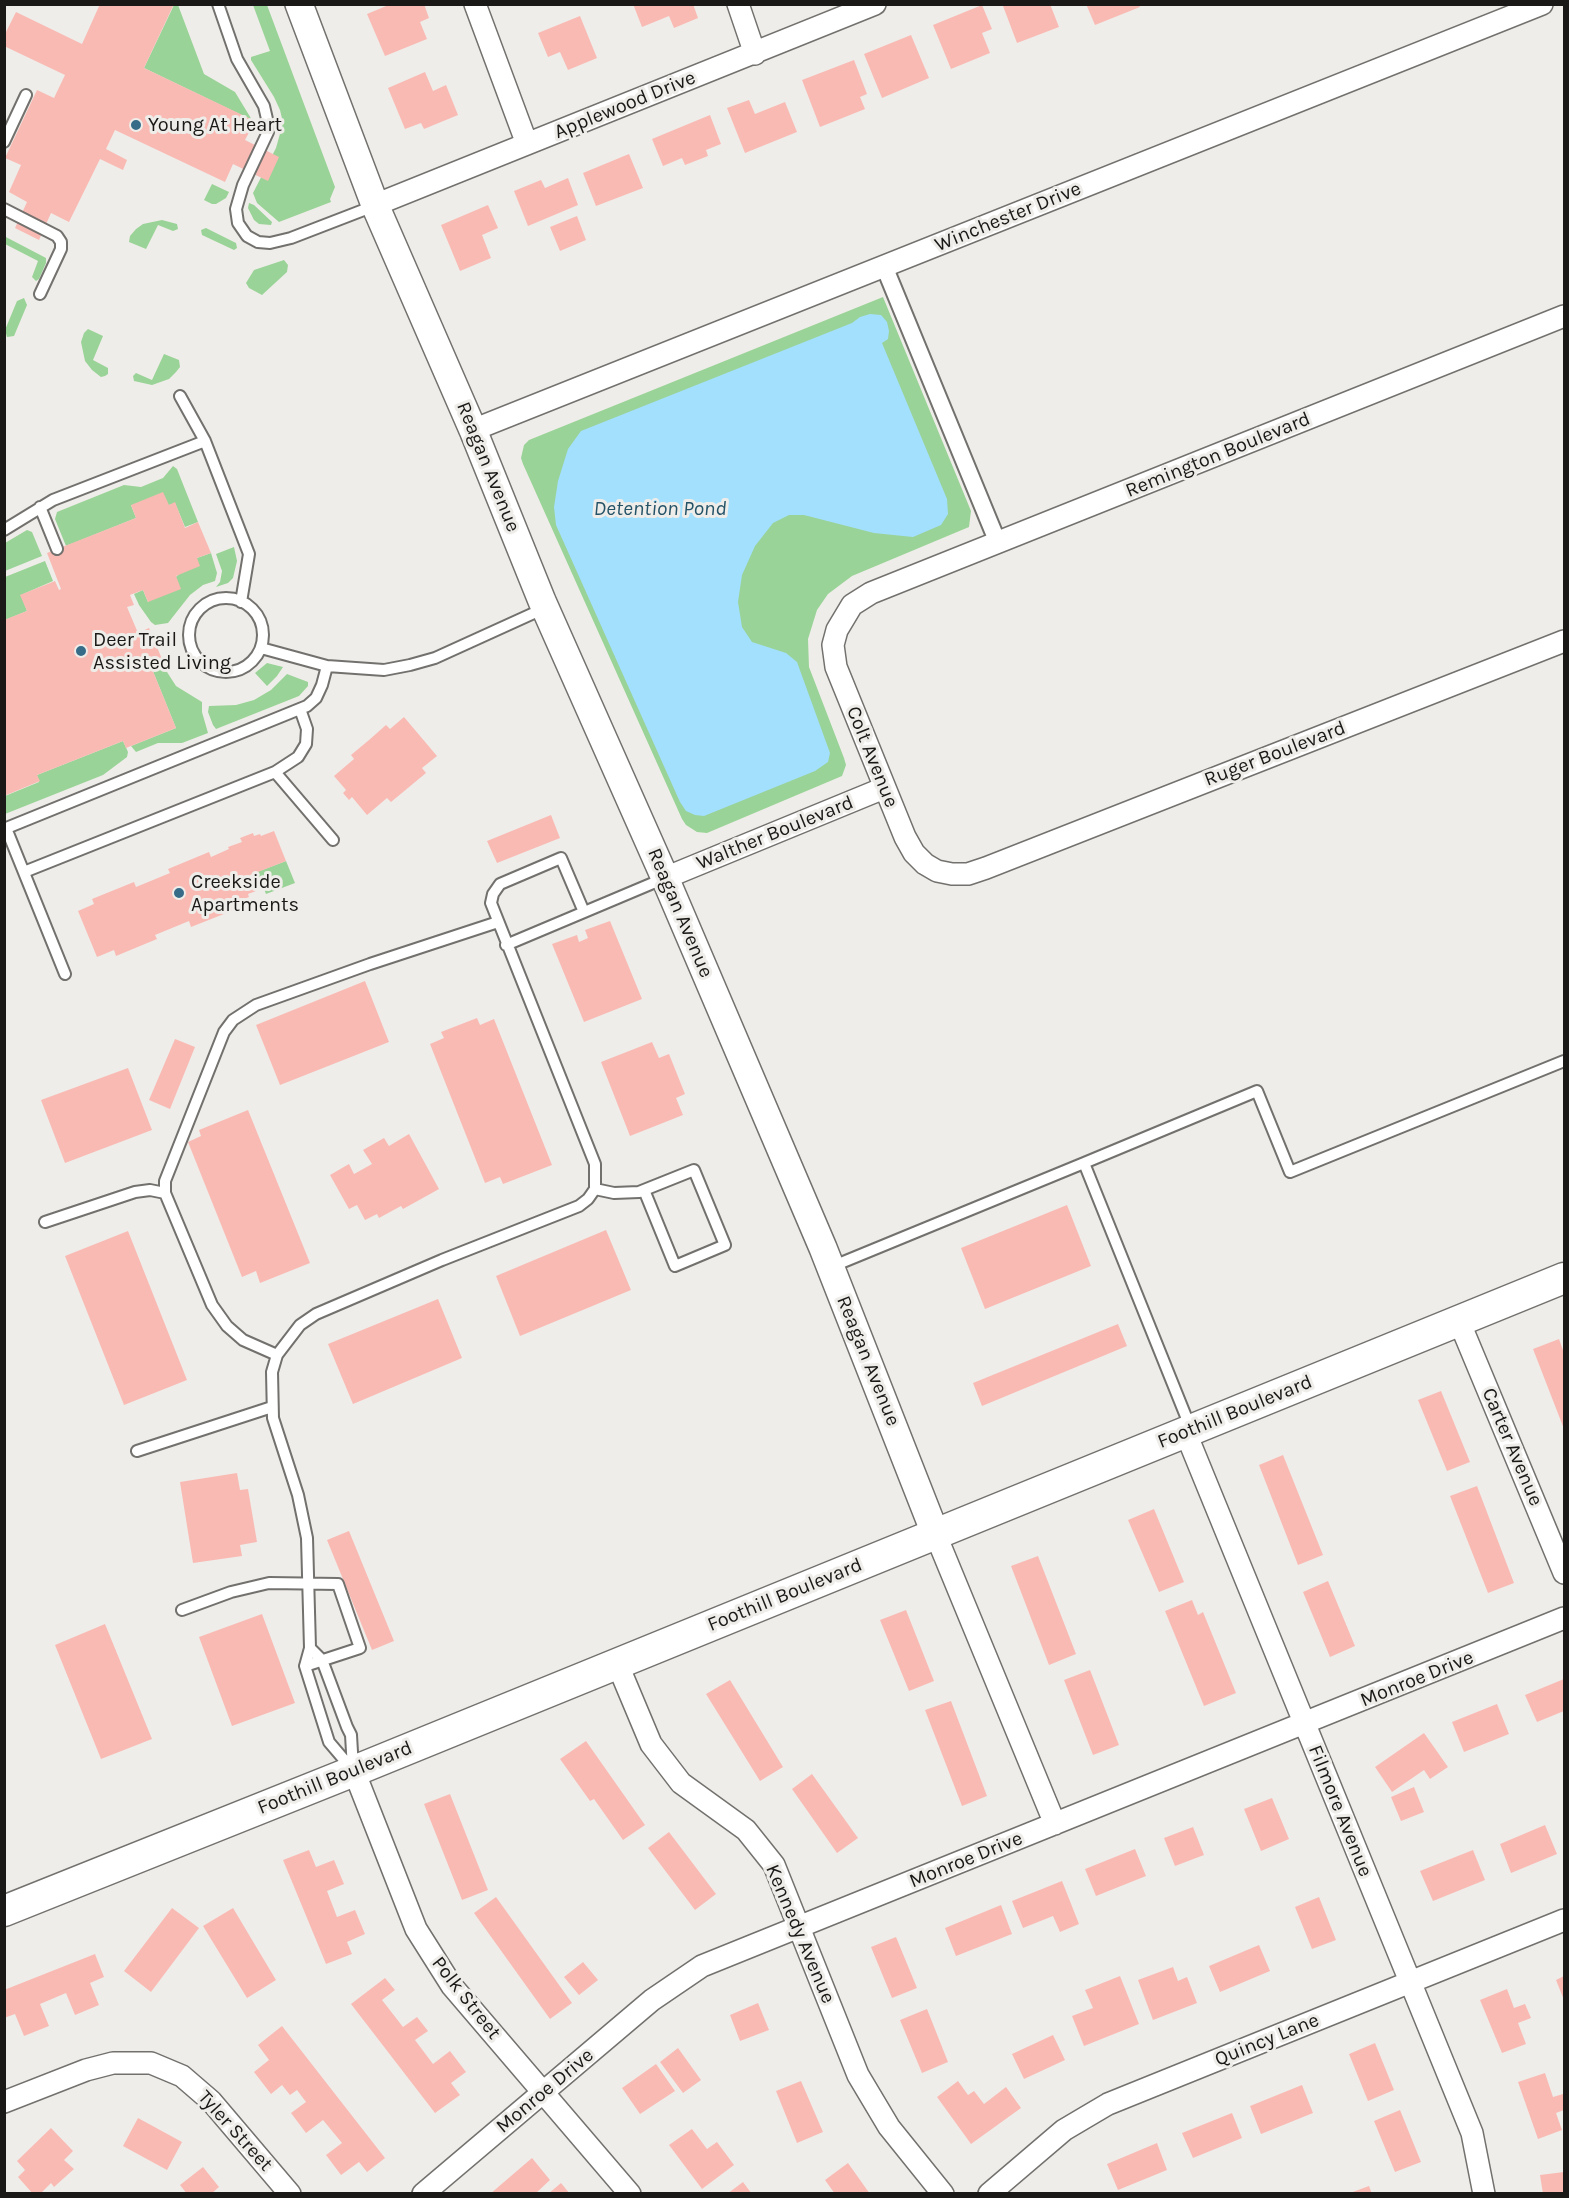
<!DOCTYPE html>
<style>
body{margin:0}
#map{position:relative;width:1569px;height:2198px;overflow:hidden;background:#efede9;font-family:Karla,sans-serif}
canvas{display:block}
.frame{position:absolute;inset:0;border:6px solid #1a1918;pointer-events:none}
</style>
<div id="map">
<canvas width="1569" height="2198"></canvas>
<div class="frame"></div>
</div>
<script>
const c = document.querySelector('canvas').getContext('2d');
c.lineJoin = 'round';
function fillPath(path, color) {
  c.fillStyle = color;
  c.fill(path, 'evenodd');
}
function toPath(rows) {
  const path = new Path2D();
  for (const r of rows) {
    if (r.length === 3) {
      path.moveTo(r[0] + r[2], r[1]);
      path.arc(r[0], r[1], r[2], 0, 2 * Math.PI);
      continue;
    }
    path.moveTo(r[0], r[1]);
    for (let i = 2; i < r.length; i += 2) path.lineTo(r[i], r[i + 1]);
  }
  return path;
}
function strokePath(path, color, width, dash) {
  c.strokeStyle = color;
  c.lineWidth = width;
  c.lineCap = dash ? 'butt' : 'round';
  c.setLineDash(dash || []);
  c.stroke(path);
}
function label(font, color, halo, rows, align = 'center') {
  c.font = font + ' Karla,sans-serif';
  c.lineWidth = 6;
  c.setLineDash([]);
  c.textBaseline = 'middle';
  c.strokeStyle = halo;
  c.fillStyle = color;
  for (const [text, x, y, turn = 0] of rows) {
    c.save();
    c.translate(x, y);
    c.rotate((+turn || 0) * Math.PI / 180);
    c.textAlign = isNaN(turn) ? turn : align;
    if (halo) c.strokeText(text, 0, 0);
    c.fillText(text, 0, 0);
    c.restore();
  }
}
const green = toPath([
 [174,5,178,5,204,74,235,92,252,120,144,68],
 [253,5,267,5,335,187,330,199,331,202,279,222,257,203,253,193,276,148,283,123,280,110,274,97,251,60,251,57,270,51],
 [212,184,229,192,226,198,216,204,212,204,204,200],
 [249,203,254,205,272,222,271,225,259,224,254,220,248,208],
 [162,220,177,224,178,229,173,231,158,225,146,249,129,242,130,236,136,229,143,224],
 [206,228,236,243,237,248,234,250,202,235,201,230],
 [4,236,46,258,46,263,39,279,36,281,32,277,38,261,5,244],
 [284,260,288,265,287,272,262,295,249,288,246,283,254,270],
 [883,297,971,511,969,527,852,576,828,594,817,610,808,639,809,667,844,758,846,765,842,776,707,833,697,832,686,825,682,819,523,464,521,458,524,445,529,440],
 [24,298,27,305,14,336,7,337,5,330,17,301],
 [88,329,103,336,93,360,108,368,108,374,105,376,101,377,92,370,85,361,81,342,84,333],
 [164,354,179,360,180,367,176,372,169,379,152,385,134,381,133,376,136,373,152,380],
 [173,466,177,469,198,522,185,527,175,503,169,505,131,505,136,518,66,546,55,519,57,512,124,485,141,487,163,478],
 [27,530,32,532,42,556,5,571,5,543],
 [234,547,237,561,233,578,228,583,216,587,220,582,222,571,216,554],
 [211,553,217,573,215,581,203,585,190,595,168,623,155,625,151,622,139,605,134,594,143,590,148,602,197,558],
 [45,561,53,581,21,595,27,611,5,620,5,577],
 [162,659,167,672,176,686,202,702,202,712,208,733,182,743,158,743,136,752,131,746,176,728,150,664],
 [267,663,283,667,277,676,267,686,255,673],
 [287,674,308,682,308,686,299,696,216,729,213,725,208,712,209,706,236,705,254,700,271,690],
 [123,741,128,752,127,757,103,775,5,814,5,796,39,782,37,775],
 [286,861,295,883,266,894,257,872]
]);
const water = toPath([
 [870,314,881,315,887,322,889,331,888,339,882,343,947,499,948,514,941,525,913,537,874,533,804,515,789,515,773,523,755,546,742,575,738,602,742,627,752,642,786,653,797,662,830,753,828,762,815,771,704,816,695,815,686,811,680,802,556,525,554,507,558,481,568,449,581,431,852,323,860,317]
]);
const building = toPath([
 [100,4,174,4,144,68,255,121,245,140,279,157,268,181,233,164,225,182,115,130,106,149,127,160,123,170,100,159,69,222,51,213,39,240,15,228,27,202,9,192,21,165,5,158,37,90,54,98,65,75,4,46,4,36,16,12,82,44],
 [391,4,424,4,429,18,420,22,427,39,385,56,367,14],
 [633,4,693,4,698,18,674,28,669,16,642,27],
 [1006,4,1050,4,1059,27,1017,43,1003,6],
 [1086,4,1139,4,1140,7,1095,25],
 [982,5,992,29,982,33,990,53,951,69,933,25],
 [580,16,597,58,568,70,560,52,548,57,538,33],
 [911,35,929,78,882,98,864,54],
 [854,60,867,94,860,97,865,109,820,127,802,80],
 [425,72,433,91,446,85,458,115,424,129,421,123,405,129,388,88],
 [749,100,755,114,785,102,797,132,745,153,727,108],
 [710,115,721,144,706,150,708,156,685,165,682,158,663,166,652,139],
 [629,154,643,188,596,206,583,173],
 [568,178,578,205,528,226,514,191,541,180,545,188],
 [488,205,498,228,482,235,491,258,460,271,441,225],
 [577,216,586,240,560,251,550,227],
 [163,492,169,505,175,502,185,528,198,522,211,553,197,558,200,566,176,576,181,589,148,602,143,590,130,595,134,605,127,607,138,633,149,628,162,659,150,664,176,728,126,748,123,741,37,775,40,781,4,796,4,620,27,611,20,595,55,581,59,590,61,589,47,553,136,518,131,505],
 [404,717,437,756,422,768,426,773,391,802,387,798,367,815,352,797,349,800,343,793,346,790,334,776,354,759,351,755,369,740,386,725,390,729],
 [551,815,560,838,497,863,487,841],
 [274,831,286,861,250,875,256,891,248,894,249,897,231,904,234,910,191,927,189,921,155,935,157,939,116,956,114,950,97,957,78,911,94,904,92,899,134,882,136,887,170,873,168,869,209,852,211,857,229,849,228,847,242,842,240,838,253,833,254,836,260,834,261,836],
 [610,921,642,999,584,1022,552,944,577,935,579,942,588,938,585,930],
 [365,981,389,1042,280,1085,256,1025],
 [477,1018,480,1025,494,1019,552,1165,503,1184,500,1177,485,1183,430,1044,444,1038,441,1032],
 [175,1039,195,1047,170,1109,149,1100],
 [652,1042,659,1058,669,1054,685,1094,676,1098,683,1115,630,1136,601,1062],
 [128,1068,152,1130,65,1163,41,1100],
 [248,1110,310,1263,260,1283,256,1271,242,1277,188,1142,201,1136,199,1130],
 [409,1134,439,1189,403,1209,401,1206,379,1218,377,1214,365,1220,357,1205,349,1209,330,1175,349,1164,354,1174,372,1164,363,1150,384,1138,389,1146],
 [1067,1205,1091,1266,985,1309,961,1248],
 [606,1230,631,1290,520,1336,496,1276],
 [128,1231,187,1380,124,1405,65,1256],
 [438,1299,462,1358,353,1404,328,1344],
 [1118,1324,1127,1346,982,1406,973,1383],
 [1559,1339,1564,1353,1564,1429,1533,1349],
 [1441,1391,1470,1462,1447,1471,1418,1400],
 [1283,1455,1323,1555,1298,1565,1259,1465],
 [237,1473,240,1490,248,1489,257,1542,240,1545,242,1556,193,1563,180,1482],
 [1477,1486,1514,1583,1488,1593,1450,1496],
 [1154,1509,1184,1582,1159,1592,1128,1520],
 [349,1531,394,1641,372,1650,327,1540],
 [1038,1556,1076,1654,1049,1665,1011,1566],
 [1328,1581,1355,1646,1330,1657,1303,1592],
 [1192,1600,1198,1615,1203,1612,1236,1693,1204,1706,1165,1611],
 [906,1610,934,1681,909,1691,880,1620],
 [262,1614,295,1703,232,1726,199,1637],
 [105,1624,152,1739,101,1759,55,1645],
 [1090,1670,1119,1745,1093,1755,1064,1680],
 [1564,1679,1564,1711,1537,1722,1525,1695],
 [730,1680,783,1767,760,1781,706,1694],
 [951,1701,987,1796,962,1806,925,1710],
 [1497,1704,1509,1734,1464,1752,1452,1722],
 [1424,1733,1448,1767,1430,1779,1424,1770,1392,1792,1375,1767],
 [586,1741,645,1825,623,1840,594,1799,590,1801,560,1759],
 [812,1774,858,1838,837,1853,792,1789],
 [1414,1787,1424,1812,1401,1821,1391,1797],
 [450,1794,488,1890,462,1900,424,1804],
 [1272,1798,1289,1839,1261,1851,1244,1809],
 [1545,1825,1557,1854,1511,1873,1500,1844],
 [1193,1827,1204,1855,1175,1866,1164,1838],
 [669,1832,716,1894,695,1910,648,1848],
 [1135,1849,1146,1876,1096,1896,1085,1869],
 [309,1850,316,1867,334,1860,344,1884,327,1891,337,1917,355,1910,365,1934,347,1942,352,1954,326,1964,283,1860],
 [1473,1850,1485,1880,1433,1901,1420,1871],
 [1062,1881,1079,1924,1060,1932,1053,1916,1023,1928,1012,1901],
 [496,1897,572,2003,550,2019,474,1913],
 [1319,1897,1336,1940,1312,1949,1295,1907],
 [1001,1905,1012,1934,956,1956,945,1928],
 [172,1908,199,1928,151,1992,124,1971],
 [233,1908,276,1980,247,1998,203,1926],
 [896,1937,917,1988,892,1998,871,1947],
 [1259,1945,1270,1971,1220,1992,1209,1966],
 [95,1954,104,1977,90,1983,99,2005,75,2015,66,1993,40,2004,49,2026,24,2036,15,2014,4,2018,4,1990],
 [583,1962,598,1980,579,1995,564,1977],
 [1173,1967,1178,1981,1187,1977,1197,2003,1153,2020,1138,1980],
 [1120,1976,1139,2024,1084,2046,1072,2016,1093,2008,1085,1990],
 [1564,1976,1564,2000,1556,1980],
 [385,1978,395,1990,382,2000,403,2027,417,2017,428,2031,415,2040,433,2064,450,2051,466,2072,451,2083,460,2095,435,2113,351,2004],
 [1507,1989,1514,2008,1525,2004,1531,2018,1518,2023,1526,2044,1502,2053,1480,2000],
 [758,2003,769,2030,740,2041,730,2015],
 [927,2009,948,2062,922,2073,900,2020],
 [282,2026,385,2158,367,2172,359,2162,341,2175,326,2155,342,2143,323,2120,306,2133,291,2113,306,2102,297,2090,290,2095,282,2085,271,2094,254,2072,269,2060,258,2045],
 [1053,2035,1065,2060,1024,2079,1012,2054],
 [1375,2043,1394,2090,1368,2101,1349,2054],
 [678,2048,701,2080,683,2093,660,2062],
 [656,2064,675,2091,640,2114,622,2088],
 [1545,2073,1553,2097,1563,2094,1564,2110,1556,2113,1562,2130,1538,2139,1518,2082],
 [801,2081,823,2132,797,2143,776,2091],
 [958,2081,968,2095,974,2091,984,2104,1006,2087,1021,2108,971,2144,937,2097],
 [1302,2085,1313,2113,1261,2134,1250,2106],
 [1400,2110,1421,2162,1395,2172,1374,2121],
 [1232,2113,1242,2138,1193,2158,1182,2133],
 [138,2118,182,2142,167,2170,123,2146],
 [51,2128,73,2151,64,2160,74,2169,54,2187,51,2183,40,2194,33,2194,18,2177,25,2170,17,2161],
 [692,2129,707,2149,717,2142,734,2165,702,2189,669,2145],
 [1157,2143,1167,2170,1118,2190,1107,2164],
 [532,2158,550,2180,535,2194,490,2194],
 [848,2163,870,2194,835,2194,825,2180],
 [203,2167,219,2187,211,2194,187,2194,180,2185],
 [1564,2172,1564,2194,1543,2194,1540,2175],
 [743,2182,752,2194,727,2194],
 [561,2183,570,2194,548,2194],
 [1369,2186,1372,2194,1350,2194,1350,2193]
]);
const service = toPath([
 [218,4,237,59,264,106,267,119,268,132,243,185,236,209,238,223,247,236,258,242,270,243,291,238,374,206],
 [4,142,26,95],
 [4,209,57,236,61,242,61,249,40,294],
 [180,396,205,441,249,554,241,602],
 [40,507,57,549],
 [4,530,53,500,205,441],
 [226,635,37],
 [261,648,327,666,384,670,410,665,435,658,545,608],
 [275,772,333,840],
 [6,828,65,974],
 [4,829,307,706,316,698,322,685,327,666],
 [24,872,275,772,298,757,306,744,307,729,300,709],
 [506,945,665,878],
 [1084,1163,1257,1091,1290,1172,1564,1061],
 [595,1189,614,1193,639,1192,694,1170,725,1245,675,1266,644,1190],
 [45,1222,135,1192,150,1190,165,1193],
 [831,1267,1084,1163,1191,1429],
 [277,1355,243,1340,227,1326,212,1305,165,1193,165,1181,224,1032,233,1020,256,1005,370,964,498,922],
 [137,1451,272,1407],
 [182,1610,231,1592,269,1583,338,1584,360,1648,305,1666],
 [310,1648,322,1660,347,1727,351,1735,353,1769],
 [352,1769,329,1742,305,1666,310,1648,307,1538,298,1495,273,1418,272,1372,277,1355,300,1325,316,1314,442,1260,579,1206,588,1199,595,1189,595,1164,491,903,493,894,500,884,561,858,584,912]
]);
const pedestrian = toPath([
 [884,266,998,543]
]);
const minor = toPath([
 [475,4,527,144],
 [738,4,755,54],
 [375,205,875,4],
 [1564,316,871,593,852,605,837,630,833,645,836,667,905,837,914,853,925,864,937,871,952,874,968,874,986,868,1564,641],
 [473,430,1542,4],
 [665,878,884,788],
 [1459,1321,1564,1573],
 [1185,1431,1472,2133,1484,2194],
 [935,1533,1055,1824],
 [617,1663,651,1744,681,1783,746,1830,774,1865,858,2075,889,2127,943,2194],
 [354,1771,416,1929,452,1986,630,2194],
 [4,2102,86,2070,113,2063,151,2063,182,2076,211,2101,290,2194],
 [423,2194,652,2000,702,1966,1564,1618],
 [989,2194,1064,2130,1108,2104,1564,1920]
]);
const tertiary = toPath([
 [299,4,375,205,473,430,542,601,665,878,823,1248,935,1533]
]);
const secondary = toPath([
 [4,1911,354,1771,1564,1278]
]);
const markers = [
 [136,125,6,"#366c88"],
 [81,651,6,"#366c88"],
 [179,893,6,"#366c88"]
];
const streetNames = [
 ["Applewood Drive",625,105,-22],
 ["Winchester Drive",1008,217,-22],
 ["Remington Boulevard",1218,455,-22],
 ["Reagan Avenue",488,467,68],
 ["Ruger Boulevard",1275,754,-21],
 ["Colt Avenue",872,757,68],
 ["Walther Boulevard",775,833,-22],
 ["Reagan Avenue",680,913,67],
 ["Reagan Avenue",868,1361,68],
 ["Foothill Boulevard",1235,1412,-22],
 ["Carter Avenue",1512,1447,67],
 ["Foothill Boulevard",785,1595,-22],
 ["Monroe Drive",1417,1679,-22],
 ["Foothill Boulevard",335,1778,-22],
 ["Filmore Avenue",1340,1811,68],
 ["Monroe Drive",966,1860,-22],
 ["Kennedy Avenue",800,1934,67],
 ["Polk Street",466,1998,52],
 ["Quincy Lane",1267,2040,-22],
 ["Monroe Drive",545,2091,-40],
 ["Tyler Street",235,2131,48]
];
const poiNames = [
 ["Young At Heart",148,125],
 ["Deer Trail",93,640],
 ["Assisted Living",93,663],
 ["Creekside",191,882],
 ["Apartments",191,905]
];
const waterNames = [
 ["Detention Pond",660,509]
];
fillPath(green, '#9ad397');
fillPath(water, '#a3e0fe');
fillPath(building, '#f9bab4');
strokePath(service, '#73716e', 14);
strokePath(pedestrian, '#73716e', 20);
strokePath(minor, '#73716e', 24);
strokePath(tertiary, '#73716e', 30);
strokePath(secondary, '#73716e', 33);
strokePath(service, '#fff', 10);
strokePath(pedestrian, '#fff', 16);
strokePath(minor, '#fff', 21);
strokePath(tertiary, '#fff', 27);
strokePath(secondary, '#fff', 30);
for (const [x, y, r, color] of markers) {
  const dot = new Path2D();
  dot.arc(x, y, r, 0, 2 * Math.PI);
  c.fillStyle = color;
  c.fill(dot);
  strokePath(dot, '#efede9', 2);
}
label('20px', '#1a1918', '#efede9', streetNames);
label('20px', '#1a1918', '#efede9', poiNames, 'left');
label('italic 21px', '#245368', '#efede9', waterNames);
</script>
